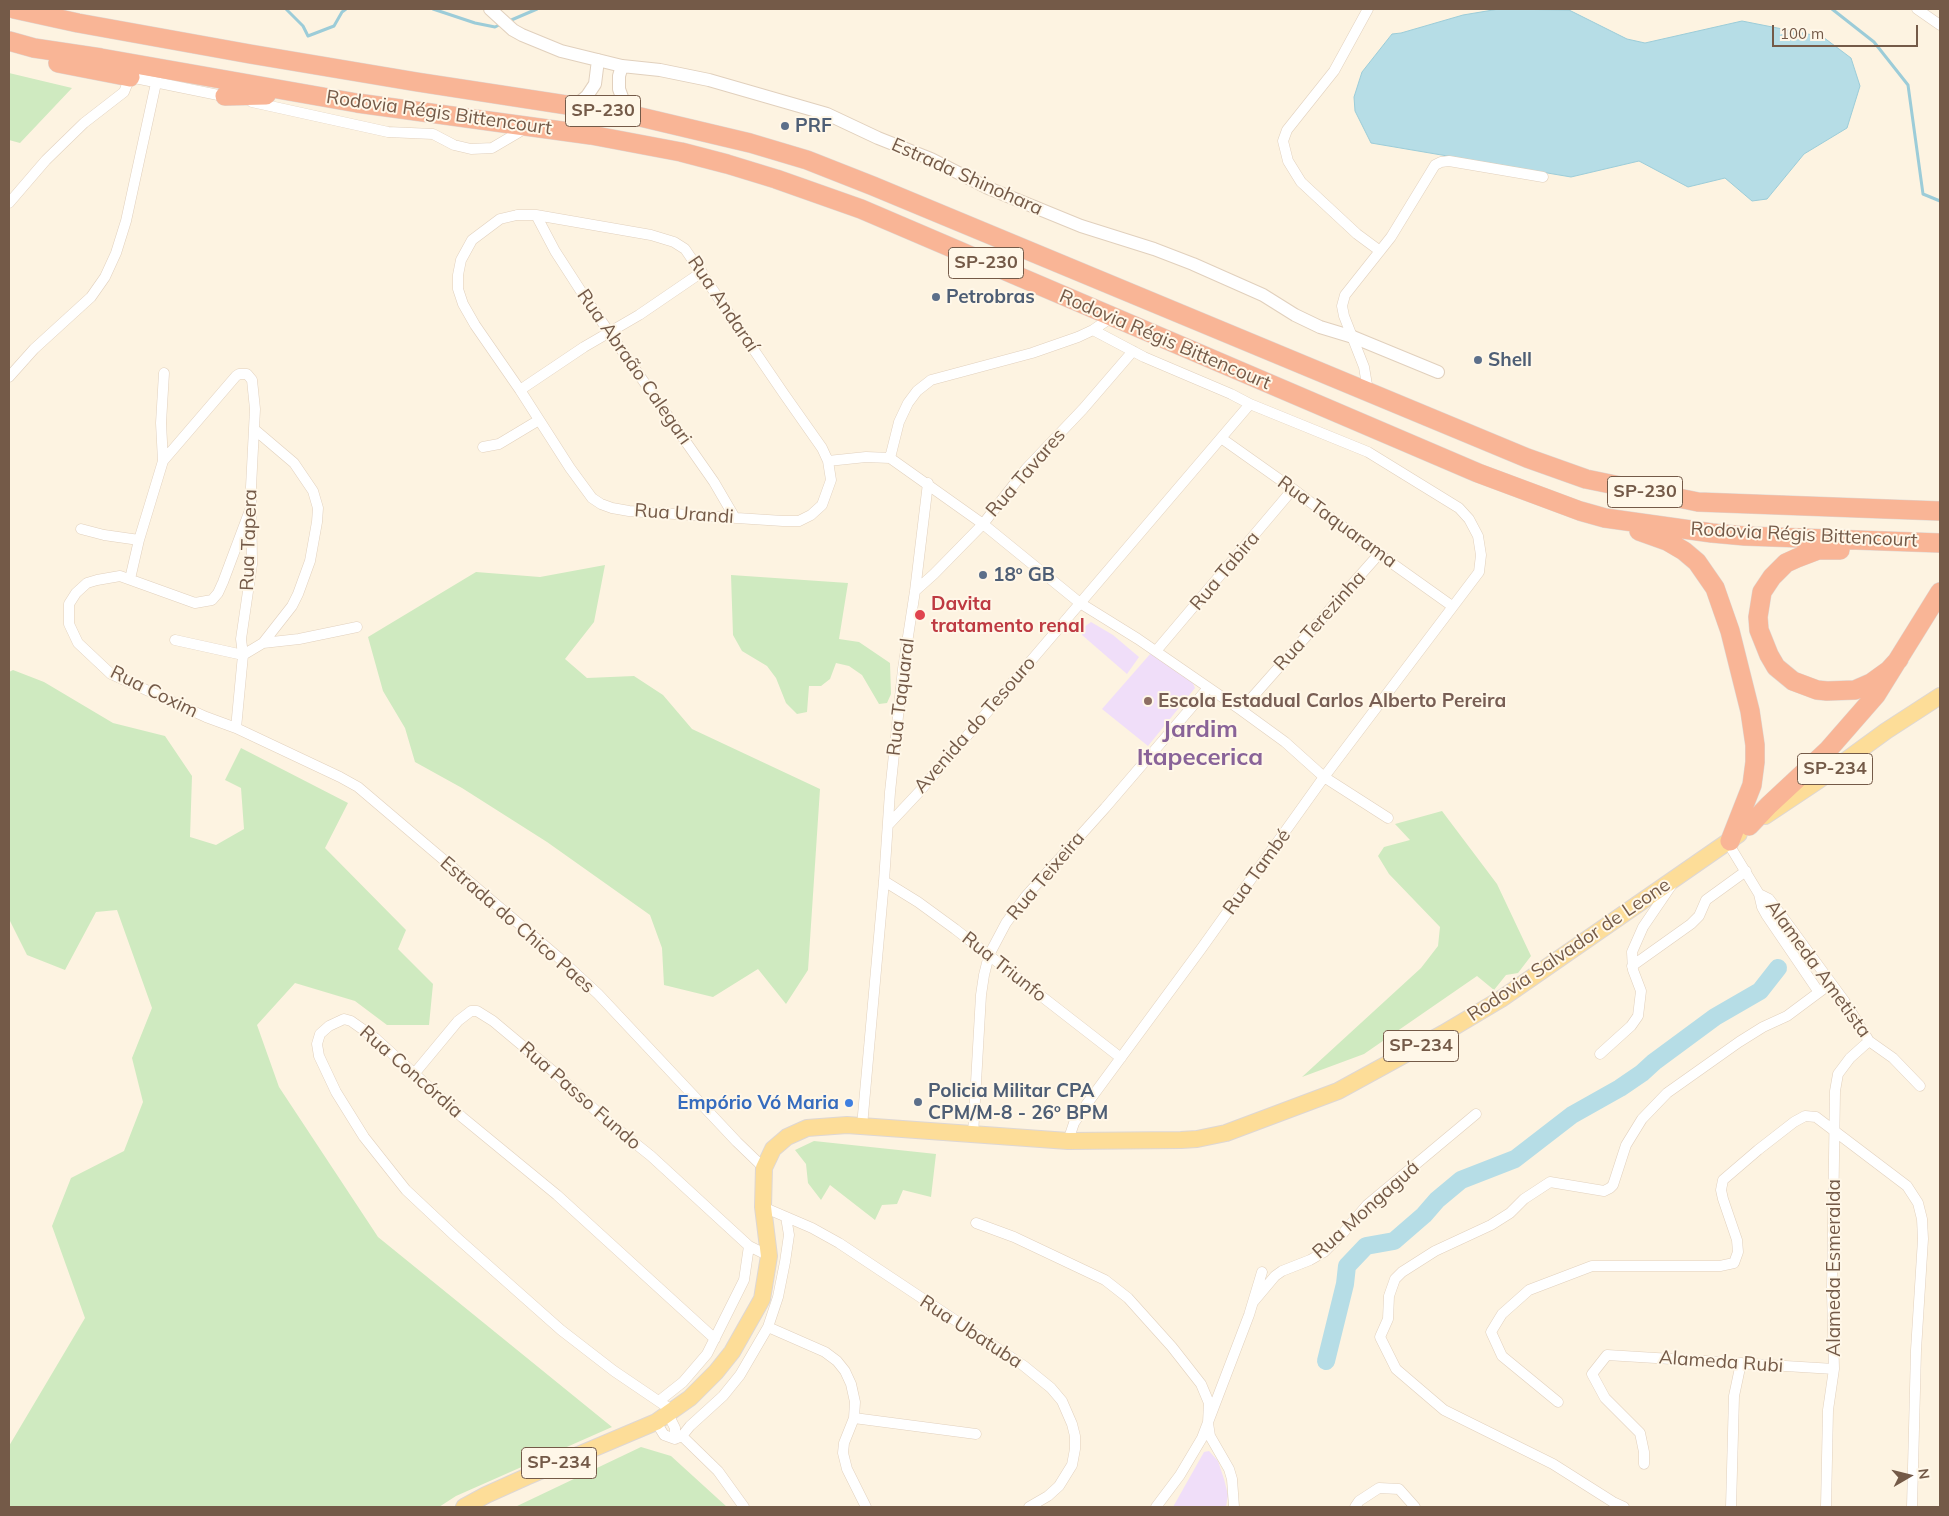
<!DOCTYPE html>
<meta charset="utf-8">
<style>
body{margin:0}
#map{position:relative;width:1949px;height:1516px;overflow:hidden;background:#fdf3e1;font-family:Mulish,sans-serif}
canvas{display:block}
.frame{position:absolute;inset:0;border:10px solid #745a48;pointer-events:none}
.north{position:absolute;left:1884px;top:1451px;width:50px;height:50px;-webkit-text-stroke:4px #fff7e8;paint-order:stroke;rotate:82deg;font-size:14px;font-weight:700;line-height:20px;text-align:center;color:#745a48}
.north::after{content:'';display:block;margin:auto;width:18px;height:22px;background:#745a48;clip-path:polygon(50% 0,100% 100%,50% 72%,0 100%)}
.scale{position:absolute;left:1772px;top:25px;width:146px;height:22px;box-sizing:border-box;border:2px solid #745a48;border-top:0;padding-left:6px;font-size:15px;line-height:18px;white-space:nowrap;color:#745a48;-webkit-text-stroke:4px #fff7e8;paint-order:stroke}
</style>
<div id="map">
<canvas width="1949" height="1516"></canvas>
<div class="frame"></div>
<div class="north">N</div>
<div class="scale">100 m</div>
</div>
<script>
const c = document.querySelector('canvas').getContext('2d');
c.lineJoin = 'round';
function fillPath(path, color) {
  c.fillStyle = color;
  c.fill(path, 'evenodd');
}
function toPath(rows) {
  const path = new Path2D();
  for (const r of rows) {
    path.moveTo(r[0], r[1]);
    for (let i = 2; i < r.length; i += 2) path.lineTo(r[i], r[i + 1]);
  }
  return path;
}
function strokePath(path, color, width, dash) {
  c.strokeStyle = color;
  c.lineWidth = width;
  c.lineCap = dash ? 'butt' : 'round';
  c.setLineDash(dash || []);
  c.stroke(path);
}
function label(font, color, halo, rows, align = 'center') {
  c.font = font + ' Mulish,sans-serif';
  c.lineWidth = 4;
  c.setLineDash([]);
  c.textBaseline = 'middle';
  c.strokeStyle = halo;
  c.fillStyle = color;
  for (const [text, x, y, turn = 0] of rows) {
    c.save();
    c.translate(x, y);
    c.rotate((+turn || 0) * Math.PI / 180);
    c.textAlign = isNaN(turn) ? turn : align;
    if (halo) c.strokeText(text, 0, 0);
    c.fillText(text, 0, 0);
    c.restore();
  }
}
const education = toPath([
 [1091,622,1113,635,1139,657,1127,674,1082,635,1084,627],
 [1151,653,1192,681,1195,688,1148,746,1102,709],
 [1209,1451,1218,1461,1224,1479,1228,1495,1226,1507,1173,1507,1204,1452]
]);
const green = toPath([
 [9,73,72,88,20,143,9,140],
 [605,565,594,622,565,659,587,678,634,676,663,695,692,729,820,789,808,970,786,1004,758,969,713,997,664,985,662,948,650,915,547,842,462,788,415,762,405,728,383,691,368,637,476,572,540,577],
 [731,575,848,583,839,639,859,642,890,663,891,694,887,703,879,704,862,675,849,666,836,663,830,679,821,686,809,686,807,712,797,714,786,703,776,678,767,666,742,651,733,635],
 [13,670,44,682,113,723,165,736,192,776,190,837,216,845,244,829,241,788,225,780,241,748,348,803,325,848,406,930,398,949,433,984,429,1025,387,1025,355,1001,295,983,257,1025,279,1087,378,1237,612,1427,456,1496,439,1507,9,1507,9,1446,85,1318,52,1226,71,1178,124,1151,143,1102,132,1058,152,1008,117,910,96,912,65,970,27,955,9,919,9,672],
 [1442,811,1497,884,1531,956,1518,973,1506,975,1494,990,1477,976,1364,1054,1302,1077,1421,968,1438,946,1440,927,1389,874,1378,856,1384,847,1410,840,1395,824],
 [814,1141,936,1154,931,1197,903,1190,897,1204,882,1205,875,1220,830,1185,821,1200,808,1183,806,1164,795,1150],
 [641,1447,671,1456,727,1507,515,1507]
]);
const water = toPath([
 [1499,9,1569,10,1627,39,1645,43,1742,21,1823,37,1851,58,1860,86,1847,128,1804,154,1767,199,1752,201,1725,178,1688,187,1639,161,1571,177,1371,143,1355,111,1354,97,1362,72,1392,34,1401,33,1463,15,1499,9]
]);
const stream = toPath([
 [286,9,303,26,308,36,334,26,342,12,346,9],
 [433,9,475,23,495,27,501,24],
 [1832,9,1874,42,1908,85,1923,194,1940,201],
 [509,21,537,9]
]);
const river = toPath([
 [1326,1361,1345,1284,1347,1266,1366,1246,1394,1241,1424,1215,1437,1200,1461,1180,1515,1159,1572,1115,1620,1088,1642,1073,1654,1062,1715,1017,1760,991,1778,968]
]);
const minor = toPath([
 [1368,9,1334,71,1287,130,1283,141,1288,161,1301,182,1357,234,1380,251],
 [1917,9,1940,25],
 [252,102,388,132,433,134,454,145,471,149,492,148,526,128],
 [9,203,46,160,84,123,124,92,130,77,228,97],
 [517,215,536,215,651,235,674,242,685,249,784,394,822,448,828,461,831,480,822,505,811,515,799,521,783,521,629,511,612,508,601,504,592,498,570,468,520,390,475,325,463,304,458,289,458,275,461,260,472,240,500,219,517,215],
 [536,215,555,251,586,299,714,482,735,518],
 [9,377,34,349,91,297,105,277,116,253,126,221,156,83],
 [520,390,584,347,639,315,702,272],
 [1368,391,1364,367,1344,316,1342,306,1345,295,1391,237,1435,165,1441,162,1449,161,1543,177],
 [254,429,294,463,313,491,318,508,317,522,310,561,298,594,292,606,263,643],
 [1221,438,1293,489,1379,554,1452,606],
 [483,447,499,444,539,420],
 [890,458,899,422,908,403,917,391,931,380,1032,353,1078,337,1093,330,1112,317],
 [163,461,161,423,164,373],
 [828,461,866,457,890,458,983,524,1080,603,1138,639,1241,710,1285,742,1324,777,1388,818],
 [250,510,223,582,218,593,212,600,195,603,120,576,97,580,87,583,76,593,69,604,69,624,78,643,111,674,206,717,236,728,340,777,358,787,558,957,598,994,737,1142,764,1168],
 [81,529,104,535,139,540],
 [130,579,139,540,163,461,236,376,239,374,247,374,252,380,255,409,251,487,252,564,241,639,243,655,236,728],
 [915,591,934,574,983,524,1026,469,1083,409,1133,351],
 [175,640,243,655,263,643,299,639,357,627],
 [1156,651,1293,489],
 [1241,710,1379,554],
 [889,824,919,792,1250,404,1231,394,1144,357,1093,330],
 [1728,843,1759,894,1769,899,1782,916,1845,1002,1869,1041,1893,1058,1920,1086],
 [884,881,918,902,955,929,1121,1058],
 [1759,894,1762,907,1767,916,1818,991],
 [1632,966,1691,924,1699,916,1706,900,1746,871],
 [1600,1054,1631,1026,1638,1016,1641,991,1633,970,1632,952,1643,927,1671,886],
 [414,1074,458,1021,471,1011,477,1011,493,1021,554,1072,606,1120,651,1156,749,1246,769,1256],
 [862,1126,884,881,890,792,903,669,915,591,928,483],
 [973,1135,981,995,984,975,989,955,1006,923,1026,896,1105,808,1208,688],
 [1068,1141,1074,1123,1086,1105,1201,949,1324,777,1479,572,1481,555,1478,536,1469,519,1459,508,1368,452,1250,404],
 [763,1207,812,1228,839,1243,1024,1366,1051,1388,1062,1401,1072,1424,1075,1436,1075,1449,1072,1465,1059,1486,1048,1496,1029,1507],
 [976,1223,1014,1237,1105,1280,1128,1298,1172,1347,1201,1384,1209,1403,1208,1423,1210,1436,1229,1469,1232,1479,1234,1507],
 [1254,1301,1275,1276,1282,1271,1310,1260,1324,1252,1344,1232,1367,1205,1476,1114],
 [768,1327,825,1352,837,1361,845,1371,851,1384,855,1402,854,1418,844,1443,843,1453,847,1469,866,1507],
 [659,1401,683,1382,707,1354,744,1280,749,1246],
 [1558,1402,1502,1356,1491,1332,1502,1314,1529,1290,1592,1266,1720,1266,1734,1263,1738,1252,1737,1240,1723,1199,1721,1190,1723,1180,1758,1150,1794,1122,1805,1116,1816,1117,1907,1186,1918,1203,1922,1219,1923,1239,1916,1350,1912,1507],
 [673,1411,614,1371,561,1330,455,1236,406,1190,364,1137,336,1092,319,1056,317,1044,320,1034,329,1026,344,1019,351,1021,375,1038,462,1117,557,1195,715,1339],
 [668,1414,675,1428,675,1439],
 [854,1418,976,1434],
 [656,1422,664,1435,675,1439,682,1436,718,1471,744,1507],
 [682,1436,690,1426,723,1396,740,1375,768,1327,778,1297,785,1262,789,1235,786,1217],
 [1644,1464,1644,1452,1640,1433,1605,1398,1592,1374,1607,1355,1834,1369],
 [1156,1507,1180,1475,1202,1438,1249,1315,1262,1272],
 [1355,1507,1359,1501,1379,1488,1399,1489,1415,1507],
 [1624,1507,1613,1502,1553,1464,1444,1410,1396,1369,1380,1337,1388,1319,1389,1296,1395,1279,1402,1272,1435,1251,1491,1225,1510,1213,1524,1199,1550,1182,1604,1191,1610,1188,1613,1185,1626,1145,1642,1119,1667,1093,1739,1042,1763,1027,1787,1016,1830,984],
 [1731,1507,1734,1396,1741,1363],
 [1826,1507,1828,1410,1834,1369,1832,1291,1835,1091,1838,1074,1850,1058,1869,1041]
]);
const tertiary = toPath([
 [490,9,513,30,522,35,561,51,622,66,660,70,709,80,827,114,878,138,931,159,988,188,1081,226,1154,249,1193,264,1263,295,1295,315,1320,327,1353,337,1438,372],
 [622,66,619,76,619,89,623,100,632,115],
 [575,106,587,96,595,84,598,60]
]);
const primary = toPath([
 [1765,816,1819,780,1886,731,1940,696],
 [464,1507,486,1495,526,1477,656,1422,690,1398,716,1372,732,1352,762,1299,769,1256,763,1207,764,1168,773,1149,787,1137,807,1128,847,1125,1068,1141,1181,1140,1197,1139,1226,1133,1338,1091,1444,1033,1501,999,1739,834]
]);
const motorway = toPath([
 [14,9,78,23,250,54,417,82,632,115,750,143,807,160,873,186,1527,458,1586,479,1698,502,1940,511],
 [9,41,34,48,101,58,357,103,591,135,681,152,727,164,776,179,861,209,1478,473,1580,511,1605,518,1712,533,1745,536,1940,543],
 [58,63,130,77],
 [225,96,266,95],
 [1639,531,1667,541,1684,551,1697,562,1715,588,1730,631,1750,711,1755,745,1755,762,1752,785,1730,841],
 [1840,550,1818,550,1797,558,1786,563,1772,577,1762,592,1758,617,1759,630,1769,655,1776,667,1793,681,1817,690,1827,691,1855,690,1871,683,1889,670,1899,659],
 [1749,826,1769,805,1828,750,1876,695,1940,592]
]);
const markers = [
 [785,126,5,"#5c6f8a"],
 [936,297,5,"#5c6f8a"],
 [1478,360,5,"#5c6f8a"],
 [983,575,5,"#5c6f8a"],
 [920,615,6,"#e0444e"],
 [1148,701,5,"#8d6e63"],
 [918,1102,5,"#5c6f8a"],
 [849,1103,5,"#3f7fe0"]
];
const shields = [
 [603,111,75],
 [986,263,75],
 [1645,492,75],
 [1835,769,75],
 [1421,1046,75],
 [559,1463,75]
];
const shieldNames = [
 ["SP-230",603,111],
 ["SP-230",986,263],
 ["SP-230",1645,492],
 ["SP-234",1835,769],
 ["SP-234",1421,1046],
 ["SP-234",559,1463]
];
const streetNames = [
 ["Rodovia Régis Bittencourt",439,113,8],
 ["Estrada Shinohara",967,177,24],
 ["Rua Andaraí",723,304,56],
 ["Rodovia Régis Bittencourt",1165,340,23],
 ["Rua Abraão Calegari",634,367,55],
 ["Rua Tavares",1026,473,-49],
 ["Rua Urandi",684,514,4],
 ["Rua Taquarama",1337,522,36],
 ["Rodovia Régis Bittencourt",1804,535,3],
 ["Rua Tapera",249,540,-88],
 ["Rua Tabira",1225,571,-50],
 ["Rua Terezinha",1320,621,-48],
 ["Rua Coxim",154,692,26],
 ["Rua Taquaral",901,697,-83],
 ["Avenida do Tesouro",975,725,-49],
 ["Rua També",1257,872,-54],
 ["Rua Teixeira",1046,876,-50],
 ["Estrada do Chico Paes",517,925,41],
 ["Rodovia Salvador de Leone",1569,950,-34],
 ["Rua Triunfo",1004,967,38],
 ["Alameda Ametista",1818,969,54],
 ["Rua Concórdia",411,1072,41],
 ["Rua Passo Fundo",580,1096,41],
 ["Rua Mongaguá",1366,1210,-42],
 ["Alameda Esmeralda",1834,1268,-90],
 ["Rua Ubatuba",971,1332,33],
 ["Alameda Rubi",1721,1362,4]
];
const serviceNames = [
 ["PRF",795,126],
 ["Petrobras",946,297],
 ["Shell",1488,360],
 ["18º GB",993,575],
 ["Policia Militar CPA",928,1091],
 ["CPM/M-8 - 26º BPM",928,1113]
];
const healthNames = [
 ["Davita",931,604],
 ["tratamento renal",931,626]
];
const educationNames = [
 ["Escola Estadual Carlos Alberto Pereira",1158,701]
];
const shopNames = [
 ["Empório Vó Maria",839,1103]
];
const districtNames = [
 ["Jardim",1200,730],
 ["Itapecerica",1200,758]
];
fillPath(education, '#f0def9');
fillPath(green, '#cfeac0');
fillPath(water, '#b6dde6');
strokePath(water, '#9cccd8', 1);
strokePath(stream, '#9cccd8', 3);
strokePath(river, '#b6dde6', 18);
strokePath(minor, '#e1d0bd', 11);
strokePath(tertiary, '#e1d0bd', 14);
strokePath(primary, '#ded7d3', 18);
strokePath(motorway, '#ded7d3', 20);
strokePath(minor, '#fff', 10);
strokePath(tertiary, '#fff', 12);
strokePath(primary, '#fddd98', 16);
strokePath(motorway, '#f9b596', 19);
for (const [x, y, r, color] of markers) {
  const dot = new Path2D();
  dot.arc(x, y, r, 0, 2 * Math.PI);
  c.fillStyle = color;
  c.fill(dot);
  strokePath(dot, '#fff7e8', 2);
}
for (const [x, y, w] of shields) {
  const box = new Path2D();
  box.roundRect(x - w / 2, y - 15.5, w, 31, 4);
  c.fillStyle = '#fff7e8';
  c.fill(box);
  strokePath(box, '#745a48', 1);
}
label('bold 18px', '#745a48', null, shieldNames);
label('19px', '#745a48', '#fff7e8', streetNames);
label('bold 19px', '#4e5e75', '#fff7e8', serviceNames, 'left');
label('bold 19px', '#be3a42', '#fff7e8', healthNames, 'left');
label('bold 19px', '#785e54', '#fff7e8', educationNames, 'left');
label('bold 19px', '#366cbe', '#fff7e8', shopNames, 'right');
label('bold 24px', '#896398', '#fff7e8', districtNames);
</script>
